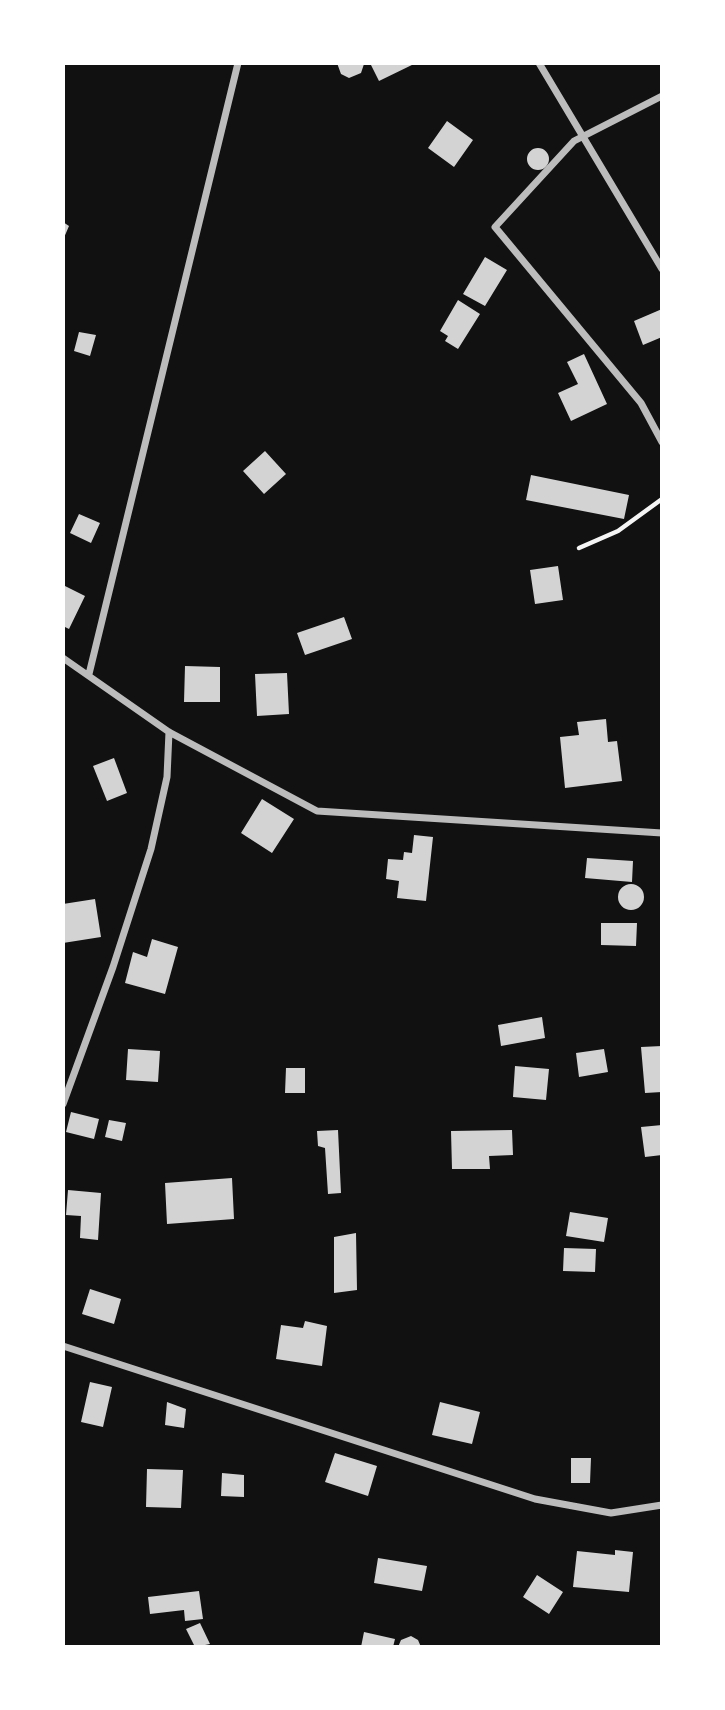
<!DOCTYPE html>
<style>
body{margin:0}
#map{position:relative;width:725px;height:1710px;overflow:hidden;background:#111;font-family:"Space Grotesk",sans-serif}
canvas{display:block}
.frame{position:absolute;inset:0;border:65px solid #fff;pointer-events:none}
</style>
<div id="map">
<canvas width="725" height="1710"></canvas>
<div class="frame"></div>
</div>
<script>
const c = document.querySelector('canvas').getContext('2d');
c.lineJoin = 'round';
function fillPath(path, color) {
  c.fillStyle = color;
  c.fill(path, 'evenodd');
}
function toPath(rows) {
  const path = new Path2D();
  for (const r of rows) {
    if (r.length === 3) {
      path.moveTo(r[0] + r[2], r[1]);
      path.arc(r[0], r[1], r[2], 0, 2 * Math.PI);
      continue;
    }
    path.moveTo(r[0], r[1]);
    for (let i = 2; i < r.length; i += 2) path.lineTo(r[i], r[i + 1]);
  }
  return path;
}
function strokePath(path, color, width, dash) {
  c.strokeStyle = color;
  c.lineWidth = width;
  c.lineCap = dash ? 'butt' : 'round';
  c.setLineDash(dash || []);
  c.stroke(path);
}
const building = toPath([
 [337,63,364,63,364,64,361,73,349,78,341,74],
 [370,63,416,63,379,81],
 [447,121,473,140,454,167,428,148],
 [538,159,11],
 [63,222,69,226,63,240],
 [485,257,507,270,485,306,463,294],
 [458,300,480,314,458,349,445,341,448,336,440,331],
 [662,309,662,337,643,345,634,321],
 [79,332,96,335,90,356,74,351],
 [584,354,607,404,571,421,558,393,578,384,567,362],
 [265,451,286,474,264,494,243,471],
 [531,475,629,495,624,519,526,500],
 [79,514,100,523,91,543,70,533],
 [558,566,563,600,535,604,530,570],
 [63,585,85,596,69,629,63,626],
 [344,617,352,639,305,655,297,633],
 [185,666,220,667,220,702,184,702],
 [287,673,289,714,257,716,255,674],
 [606,719,608,742,617,741,622,781,565,788,560,737,579,735,577,722],
 [114,758,127,793,107,801,93,766],
 [262,799,294,819,272,853,241,833],
 [414,835,433,837,426,901,397,898,399,881,386,879,388,859,403,860,404,852,412,853],
 [587,858,633,861,632,882,585,878],
 [631,897,13],
 [95,899,101,937,63,943,63,904],
 [601,923,637,923,636,946,601,945],
 [152,939,178,947,165,994,125,983,133,952,147,957],
 [542,1017,545,1038,501,1046,498,1025],
 [662,1046,662,1092,645,1093,641,1047],
 [128,1049,160,1051,158,1082,126,1080],
 [604,1049,608,1072,579,1077,576,1053],
 [515,1066,549,1069,546,1100,513,1097],
 [286,1068,305,1068,305,1093,285,1093],
 [71,1112,99,1119,94,1139,66,1132],
 [109,1120,126,1123,122,1141,105,1137],
 [662,1125,662,1155,645,1157,641,1127],
 [338,1130,341,1193,328,1194,325,1148,318,1146,317,1131],
 [512,1130,513,1155,489,1156,490,1169,452,1169,451,1131],
 [232,1178,234,1219,167,1224,165,1183],
 [68,1190,101,1193,98,1240,80,1238,81,1216,66,1215],
 [570,1212,608,1218,604,1242,566,1236],
 [356,1233,357,1290,334,1293,334,1237],
 [564,1248,596,1249,595,1272,563,1271],
 [90,1289,121,1299,114,1324,82,1314],
 [305,1321,327,1326,322,1366,276,1359,281,1325,303,1328],
 [90,1382,112,1387,103,1427,81,1422],
 [167,1402,186,1409,184,1428,165,1425],
 [440,1402,480,1412,472,1444,432,1435],
 [335,1453,377,1466,368,1496,325,1482],
 [571,1458,591,1458,590,1483,571,1483],
 [147,1469,183,1470,181,1508,146,1507],
 [222,1473,244,1475,244,1497,221,1496],
 [615,1550,633,1552,629,1592,573,1587,577,1551,615,1555],
 [378,1558,427,1566,422,1591,374,1583],
 [537,1575,563,1592,549,1614,523,1597],
 [199,1591,203,1619,185,1621,184,1610,150,1614,148,1597],
 [200,1623,210,1644,195,1647,186,1629],
 [364,1632,395,1639,393,1647,361,1647],
 [411,1636,418,1640,421,1647,398,1647,401,1640]
]);
const path = toPath([
 [579,548,618,531,662,499]
]);
const minor = toPath([
 [539,63,662,269],
 [662,96,574,141,495,227,641,403,662,442],
 [63,658,169,732,317,811,662,833],
 [89,674,238,63],
 [63,1104,113,967,151,849,167,777,169,732],
 [63,1346,535,1499,611,1513,662,1505]
]);
fillPath(building, '#d3d3d3');
strokePath(path, '#f5f5f5', 4.5);
strokePath(minor, '#bcbcbc', 7);
</script>
